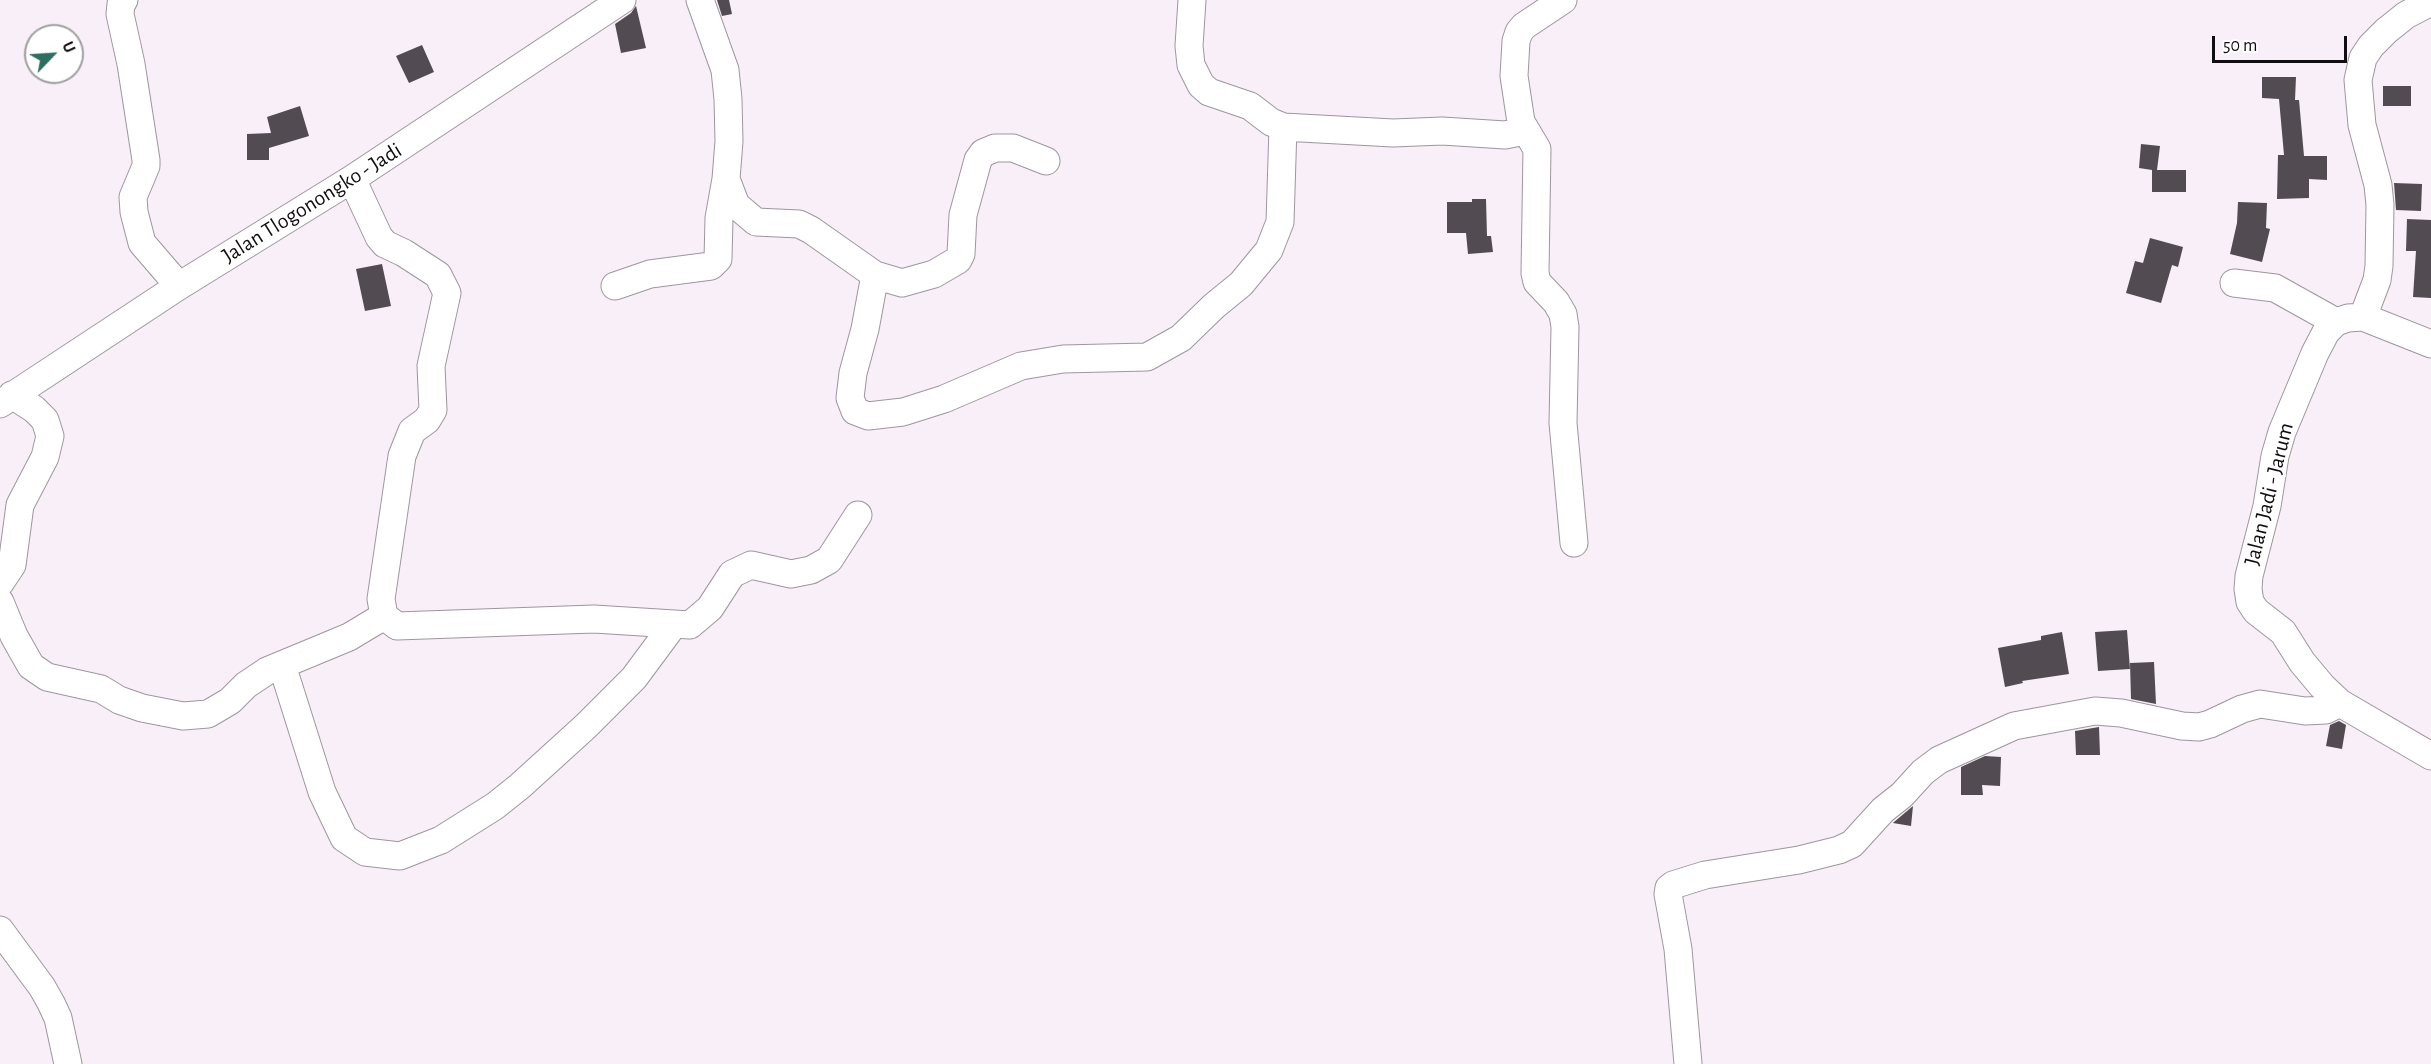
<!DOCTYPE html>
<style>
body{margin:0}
#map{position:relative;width:2431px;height:1064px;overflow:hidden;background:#f8eff8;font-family:"Alegreya Sans",sans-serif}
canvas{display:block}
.north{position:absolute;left:24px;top:24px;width:60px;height:60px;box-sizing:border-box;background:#fff;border:2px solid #a09fa0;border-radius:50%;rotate:65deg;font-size:16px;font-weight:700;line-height:24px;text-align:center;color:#110e11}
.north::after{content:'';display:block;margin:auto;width:21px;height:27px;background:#2d6f5f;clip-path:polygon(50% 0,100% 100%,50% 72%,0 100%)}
.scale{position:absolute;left:2212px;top:36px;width:135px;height:27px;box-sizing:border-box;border:3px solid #110e11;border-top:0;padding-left:8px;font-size:18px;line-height:21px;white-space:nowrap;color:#110e11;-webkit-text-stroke:4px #fff;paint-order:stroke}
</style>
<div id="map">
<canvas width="2431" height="1064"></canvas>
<div class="north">U</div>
<div class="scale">50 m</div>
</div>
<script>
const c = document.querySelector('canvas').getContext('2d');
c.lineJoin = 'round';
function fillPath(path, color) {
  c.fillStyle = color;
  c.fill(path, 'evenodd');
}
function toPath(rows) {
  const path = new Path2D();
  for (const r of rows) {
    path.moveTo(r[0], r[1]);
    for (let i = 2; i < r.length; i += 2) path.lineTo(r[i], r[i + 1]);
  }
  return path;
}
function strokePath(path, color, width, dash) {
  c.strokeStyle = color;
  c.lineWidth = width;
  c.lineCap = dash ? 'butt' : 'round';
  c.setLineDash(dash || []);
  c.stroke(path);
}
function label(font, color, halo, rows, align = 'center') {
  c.font = font + ' "Alegreya Sans",sans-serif';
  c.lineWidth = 6;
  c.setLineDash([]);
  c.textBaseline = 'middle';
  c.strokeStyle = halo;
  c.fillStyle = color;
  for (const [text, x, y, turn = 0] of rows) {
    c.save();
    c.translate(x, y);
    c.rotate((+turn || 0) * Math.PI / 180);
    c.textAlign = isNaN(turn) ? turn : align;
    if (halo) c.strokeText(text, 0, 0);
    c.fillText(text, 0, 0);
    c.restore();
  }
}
const building = toPath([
 [717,0,729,0,732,14,722,16],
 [636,6,646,48,621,53,615,24,631,13],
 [422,45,434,72,409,83,396,56],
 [2262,77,2296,77,2295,100,2299,100,2304,156,2327,156,2327,180,2309,179,2309,198,2277,199,2278,155,2284,155,2279,99,2262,98],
 [2383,86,2411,86,2411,106,2383,106],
 [300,106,309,136,269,148,269,160,247,160,247,134,271,133,267,117],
 [2141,144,2160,146,2157,170,2186,170,2186,192,2152,192,2152,170,2139,168],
 [2394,183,2422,184,2421,211,2396,210],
 [1472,199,1486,199,1487,236,1491,236,1493,252,1468,254,1466,233,1447,233,1447,202,1472,202],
 [2238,202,2267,203,2266,228,2270,229,2262,262,2230,254,2237,223],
 [2407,219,2431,220,2431,298,2413,297,2416,251,2406,251],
 [2150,238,2183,247,2178,267,2172,265,2161,303,2126,293,2135,261,2143,263],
 [382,264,391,306,365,311,356,269],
 [2127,630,2130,669,2098,671,2095,632],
 [2062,632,2069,674,2022,681,2023,683,2005,687,1998,648,2041,640,2041,636],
 [2154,662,2156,704,2131,699,2130,663],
 [2339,721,2346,725,2342,749,2326,746,2330,725],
 [2099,727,2100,755,2076,755,2075,731],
 [1985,756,2001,757,2000,786,1982,785,1983,795,1961,795,1961,767],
 [1913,806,1911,826,1893,823,1894,822]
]);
const minor = toPath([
 [124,0,121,4,120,14,131,64,146,160,146,166,133,197,134,212,142,243,179,286],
 [1192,0,1189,46,1191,65,1201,85,1209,92,1250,106,1271,122,1283,127,1393,133,1442,131,1505,135,1525,131],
 [1563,0,1524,26,1519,32,1516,41,1514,76,1521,122,1537,149,1535,273,1537,282,1556,302,1563,314,1565,327,1563,423,1574,543],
 [2431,2,2406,15,2386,31,2371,46,2363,58,2358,80,2362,125,2378,185,2380,205,2379,266,2377,280,2363,317,2348,318,2336,322,2326,332,2315,353,2282,432,2275,456,2267,506,2249,576,2248,589,2250,602,2256,611,2283,632,2302,662,2322,686,2340,703,2431,756],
 [352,179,379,237,385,244,404,253,438,275,447,293,431,366,433,410,427,420,412,431,402,456,381,599,384,616,397,626,594,619,690,625,710,608,732,574,751,565,791,574,811,570,829,560,858,515],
 [726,179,736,205,756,222,799,224,811,230,875,275,902,283,934,274,958,260,961,254,963,215,978,160,983,153,995,148,1013,148,1046,161],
 [875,275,865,329,853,373,850,398,855,411,868,416,903,412,944,399,1021,366,1063,359,1147,357,1181,338,1214,306,1241,284,1269,250,1280,222,1283,127],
 [2234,283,2275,288,2336,322],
 [615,286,650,274,711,266,718,259,719,218,726,179,729,141,728,99,725,70,700,0],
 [2363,317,2431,344],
 [0,404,179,286,352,179,622,0],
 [0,583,12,565,20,505,45,457,50,436,45,420,34,409,12,395],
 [0,602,14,636,31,666,47,677,101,689,119,700,142,708,183,716,208,714,230,701,246,685,267,671,349,637,384,616],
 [282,665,322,792,344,838,365,852,400,856,441,840,495,806,520,786,586,726,634,678,674,624],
 [0,930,42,987,51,1003,58,1018,68,1064],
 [1688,1064,1678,949,1668,894,1669,888,1673,885,1705,875,1799,860,1839,850,1852,844,1883,810,1902,795,1923,772,1939,760,2014,726,2095,711,2121,713,2182,726,2199,727,2210,724,2242,709,2260,704,2305,711,2326,710,2340,703]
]);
const streetNames = [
 ["Jalan Tlogonongko - Jadi",312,203,-32],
 ["Jalan Jadi - Jarum",2269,494,-76]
];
fillPath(building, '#524b52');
strokePath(minor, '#9e969e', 29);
strokePath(minor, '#fff', 27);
label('22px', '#110e11', '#fff', streetNames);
</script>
